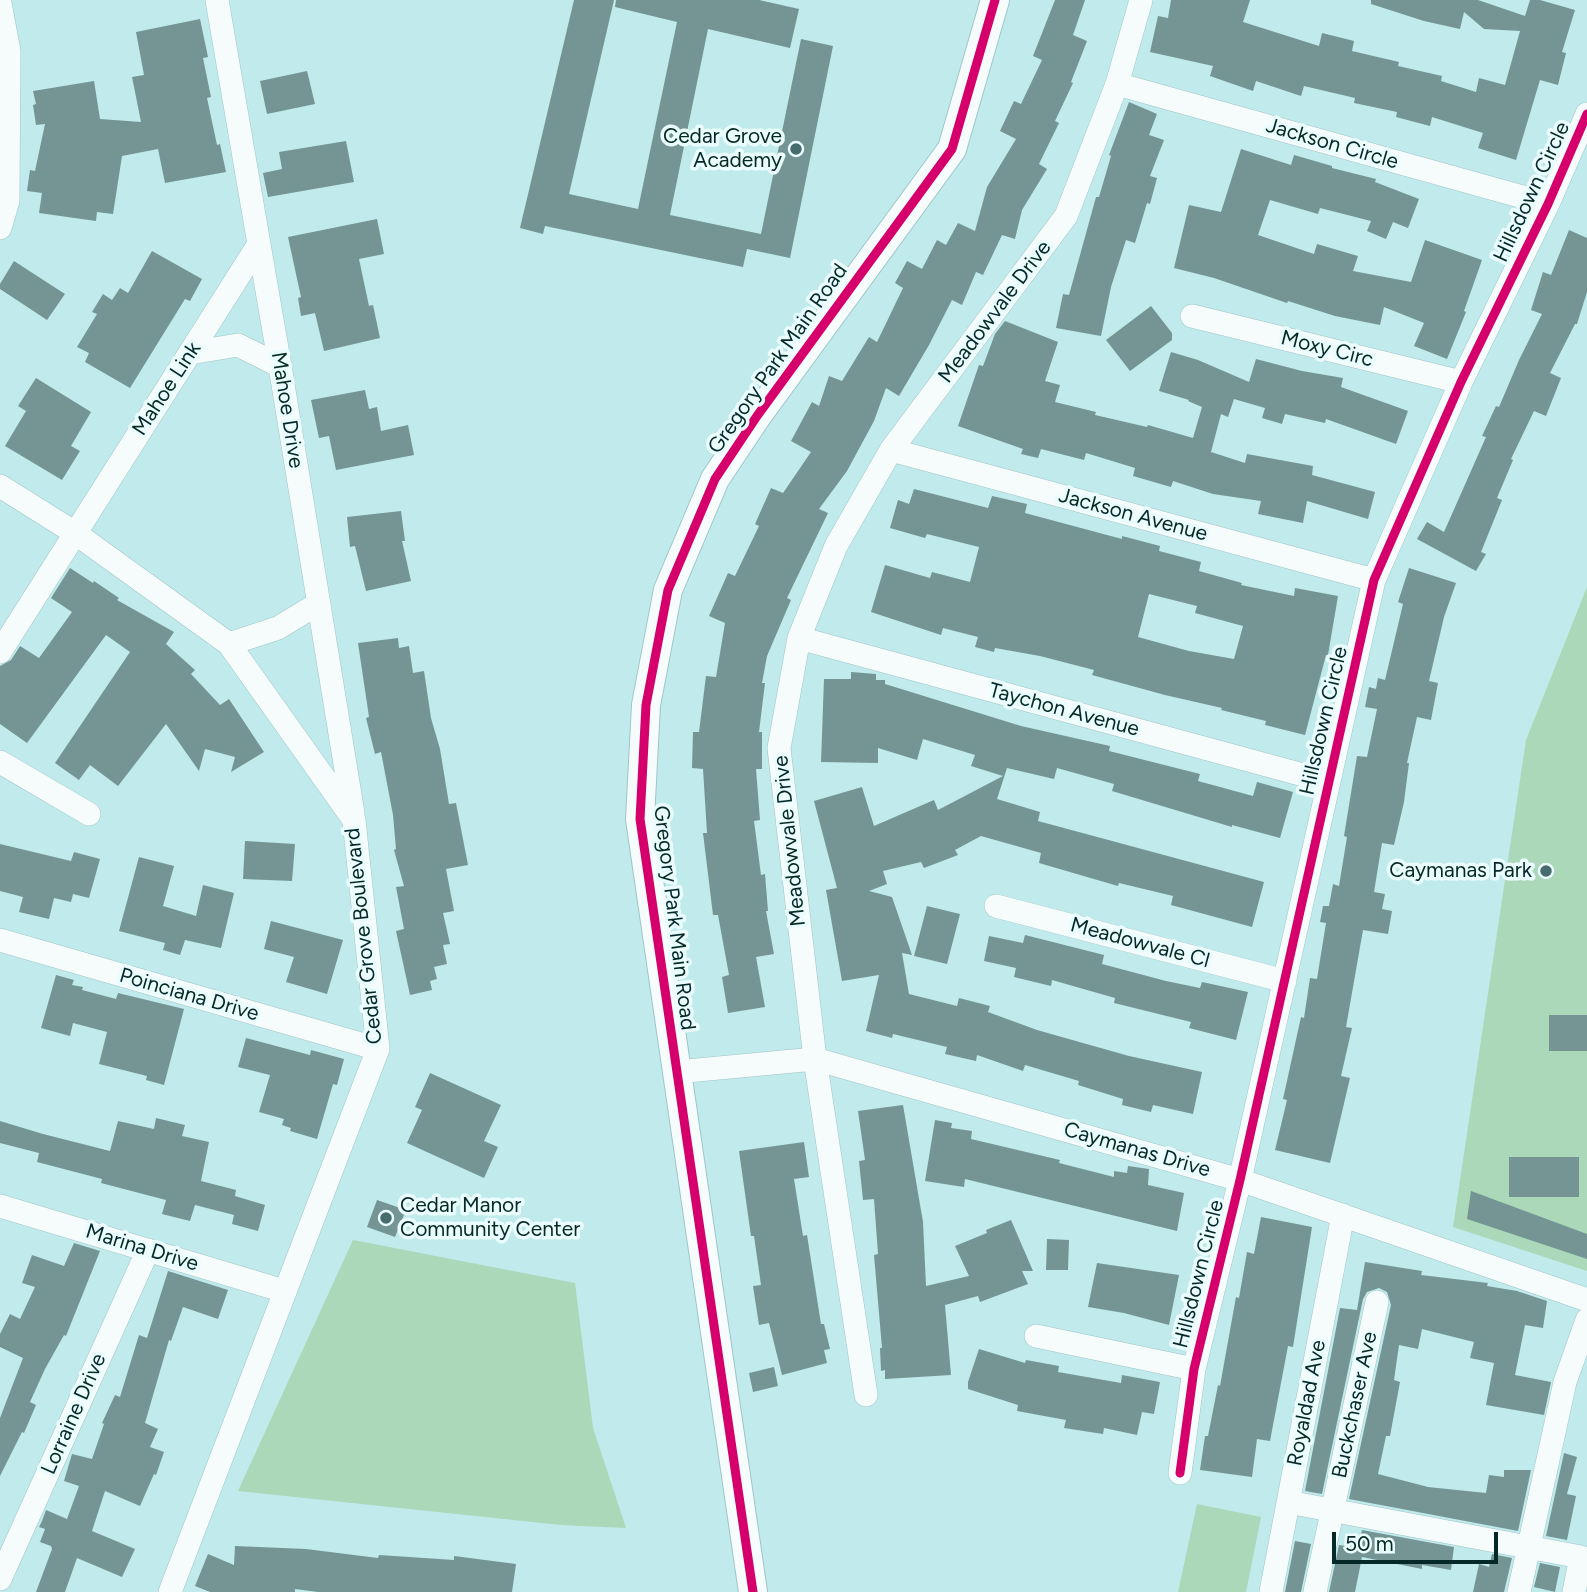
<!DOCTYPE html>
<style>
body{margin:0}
#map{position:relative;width:1587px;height:1592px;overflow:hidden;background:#c0eaec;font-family:Figtree,sans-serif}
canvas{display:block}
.scale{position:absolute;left:1332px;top:1532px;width:166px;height:32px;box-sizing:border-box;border:4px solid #052829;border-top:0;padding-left:9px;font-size:21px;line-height:24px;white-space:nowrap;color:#052829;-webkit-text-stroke:5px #eafcfd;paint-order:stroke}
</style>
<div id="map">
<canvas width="1587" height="1592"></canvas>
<div class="scale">50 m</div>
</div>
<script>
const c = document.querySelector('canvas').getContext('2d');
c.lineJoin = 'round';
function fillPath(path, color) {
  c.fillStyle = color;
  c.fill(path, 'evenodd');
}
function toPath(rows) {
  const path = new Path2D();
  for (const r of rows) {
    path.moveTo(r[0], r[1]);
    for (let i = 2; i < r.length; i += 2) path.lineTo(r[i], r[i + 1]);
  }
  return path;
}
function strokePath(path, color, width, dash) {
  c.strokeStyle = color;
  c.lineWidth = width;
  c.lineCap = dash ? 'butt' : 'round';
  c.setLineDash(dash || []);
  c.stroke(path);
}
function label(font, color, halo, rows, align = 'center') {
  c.font = font + ' Figtree,sans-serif';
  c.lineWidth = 7;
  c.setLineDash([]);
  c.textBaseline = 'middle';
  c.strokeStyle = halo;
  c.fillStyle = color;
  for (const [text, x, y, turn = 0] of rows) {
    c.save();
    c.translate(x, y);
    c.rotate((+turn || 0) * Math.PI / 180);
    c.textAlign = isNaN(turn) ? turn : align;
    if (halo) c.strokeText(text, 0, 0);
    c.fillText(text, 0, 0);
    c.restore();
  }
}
const green = toPath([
 [1587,587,1587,1271,1453,1227,1526,740],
 [353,1240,575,1283,593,1428,626,1528,561,1525,238,1491],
 [1197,1504,1261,1517,1246,1592,1178,1592]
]);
const building = toPath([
 [574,0,614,0,569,194,638,209,677,22,615,7,616,0,759,0,799,9,790,48,708,29,670,215,761,234,801,39,833,46,790,258,747,249,743,267,545,226,543,234,520,228],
 [1055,0,1085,0,1073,35,1087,41,1071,82,1073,83,1055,121,1059,123,1039,164,1047,169,1022,210,1015,239,1002,235,983,275,976,272,962,305,952,300,929,345,899,396,886,388,874,421,847,471,819,509,828,513,787,598,791,600,767,656,762,683,765,683,759,732,762,732,762,769,756,769,760,820,754,821,761,875,765,874,768,911,766,911,774,954,756,957,765,1007,728,1013,722,977,729,975,718,915,713,915,703,833,707,833,703,769,692,768,693,732,699,732,706,676,716,677,725,623,709,616,728,573,735,576,759,526,755,524,771,488,783,493,811,452,791,441,812,402,819,406,829,376,842,381,869,337,877,342,903,288,895,283,907,261,922,269,937,240,946,245,958,223,975,231,987,187,1016,139,1000,131,1014,101,1021,104,1042,60,1033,56],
 [1171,0,1250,0,1243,22,1319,46,1322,33,1354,41,1352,51,1399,62,1398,66,1442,76,1441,81,1476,92,1479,78,1505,85,1520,31,1484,29,1464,12,1460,29,1424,21,1371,4,1371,0,1478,0,1525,16,1530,0,1540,0,1575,10,1562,52,1566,53,1558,85,1540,80,1516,160,1478,148,1483,133,1432,117,1430,126,1396,117,1397,112,1354,103,1355,98,1304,86,1301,96,1256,81,1253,91,1210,76,1213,66,1150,52,1158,16,1168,18],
 [200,19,208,57,203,58,211,97,207,98,217,145,220,144,226,172,165,183,158,149,122,156,113,214,97,212,96,221,39,213,42,193,27,191,30,170,35,171,45,124,36,125,33,105,36,104,33,91,94,81,100,119,141,122,132,77,144,75,136,32],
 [307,71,315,104,267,114,260,81],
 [1129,102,1157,114,1149,135,1164,140,1150,176,1157,178,1150,204,1147,203,1135,243,1126,240,1111,287,1101,336,1056,328,1063,294,1069,295,1096,197,1099,197,1111,156,1109,155],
 [346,141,354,182,268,197,263,173,282,169,279,152],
 [1241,149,1291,165,1294,155,1332,166,1332,168,1376,179,1375,182,1419,199,1408,228,1393,222,1386,239,1367,231,1371,221,1320,208,1318,214,1270,200,1258,235,1314,254,1317,244,1358,256,1353,271,1411,282,1425,240,1482,260,1464,311,1466,312,1447,359,1414,346,1424,323,1384,307,1380,325,1335,316,1288,301,1287,303,1214,278,1174,268,1189,205,1221,212],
 [377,219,384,254,359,259,369,306,373,305,380,338,324,351,315,313,301,316,298,298,301,297,288,237],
 [1569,230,1587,238,1587,292,1577,324,1575,324,1550,373,1561,378,1546,416,1534,411,1511,459,1513,460,1497,498,1502,500,1481,552,1486,554,1476,571,1417,539,1427,522,1444,532,1486,437,1482,436,1496,406,1499,407,1519,360,1542,314,1531,310,1543,272,1551,275],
 [152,251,202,279,190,301,185,299,130,388,85,362,89,353,77,347,97,314,92,312,103,294,112,300,120,288,128,293],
 [14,261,65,294,47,320,0,289,0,284],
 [1151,306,1172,333,1172,340,1130,371,1106,340],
 [1005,321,1058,342,1045,381,1060,385,1055,402,1096,412,1095,415,1147,427,1148,425,1193,438,1202,407,1188,401,1189,400,1159,391,1171,352,1198,360,1249,382,1256,359,1302,371,1343,378,1341,387,1408,411,1396,444,1326,419,1325,423,1285,414,1282,424,1262,418,1265,408,1234,399,1228,417,1221,414,1211,452,1245,463,1247,454,1313,466,1312,475,1375,492,1368,519,1307,501,1303,523,1258,514,1261,501,1213,494,1173,481,1171,487,1133,476,1135,468,1086,453,1084,460,1041,449,1038,458,1021,454,1023,449,958,426,979,365,983,366,995,334],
 [36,378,91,412,71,446,80,451,62,480,5,446,26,411,18,406],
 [365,390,369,409,377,407,381,431,408,425,414,455,336,470,329,436,319,438,311,400],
 [914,489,988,508,992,496,1027,504,1025,513,1122,539,1122,536,1160,546,1159,551,1201,562,1199,571,1242,583,1241,585,1294,596,1295,588,1338,596,1328,655,1326,655,1305,735,1265,725,1266,721,1221,710,1222,708,1165,695,1092,675,1094,670,1040,656,995,648,994,652,975,647,978,637,943,628,941,635,871,612,885,565,930,578,932,572,970,582,979,547,927,534,925,538,890,528,898,500,909,504],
 [1149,594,1197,606,1195,613,1243,626,1234,659,1189,651,1138,637],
 [401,511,405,541,402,541,411,581,366,591,355,546,350,547,347,517],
 [70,568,93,583,94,581,119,598,117,600,174,632,166,644,195,670,191,674,220,705,229,699,264,752,231,772,235,757,205,749,199,771,166,724,118,786,90,765,79,780,55,763,130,652,106,635,27,743,0,724,0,666,11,660,20,646,39,658,72,612,51,598],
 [1409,568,1456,583,1444,617,1429,681,1438,683,1431,720,1417,717,1407,763,1409,763,1404,802,1394,845,1382,843,1374,892,1385,894,1382,909,1392,911,1388,934,1363,930,1346,1027,1352,1028,1341,1076,1350,1078,1330,1163,1275,1150,1287,1100,1283,1099,1301,1017,1304,1018,1310,978,1317,979,1326,923,1320,922,1323,906,1329,906,1333,884,1339,886,1347,837,1344,836,1357,756,1367,757,1377,709,1365,707,1369,687,1376,689,1378,678,1385,680,1403,604,1398,602],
 [398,638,399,648,409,646,413,673,424,671,431,718,440,749,449,804,456,803,468,865,446,869,454,911,443,913,450,944,443,945,447,964,434,967,437,979,430,981,432,990,410,995,396,931,404,929,396,887,404,886,394,850,396,849,393,815,381,752,375,754,366,718,369,717,358,643],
 [851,672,876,674,876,680,885,680,885,684,1021,726,1110,746,1109,751,1200,774,1198,781,1253,796,1257,782,1293,792,1280,838,1232,825,1232,827,1112,791,1114,784,1057,768,1054,779,1007,768,997,799,1040,812,1038,821,1264,882,1252,927,1171,905,1173,896,1119,883,1118,886,1039,863,1041,853,981,836,955,850,958,855,924,868,921,862,883,871,887,884,869,891,892,897,912,955,902,953,909,994,957,1006,959,998,990,1006,988,1012,1037,1030,1129,1056,1202,1072,1193,1114,1153,1105,1151,1112,1122,1105,1123,1099,1078,1085,1079,1081,1025,1065,1023,1071,977,1055,976,1061,945,1054,947,1047,893,1034,892,1038,866,1031,879,975,842,981,826,890,837,888,814,801,862,787,874,826,934,800,938,810,1003,776,971,766,975,755,923,739,917,760,878,748,878,763,821,762,824,679,851,679],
 [245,841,295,844,292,881,243,879],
 [0,844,71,861,74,852,100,859,89,898,73,894,71,902,54,898,49,919,19,912,23,897,0,891],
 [139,857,174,866,163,906,196,916,203,885,234,893,221,948,185,940,180,955,163,950,165,943,119,931],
 [927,906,960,914,947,964,914,956],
 [271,921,343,940,327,994,286,982,294,957,264,949],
 [1025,935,1104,955,1102,964,1166,981,1200,988,1202,982,1248,992,1236,1040,1189,1028,1191,1022,1114,1003,1115,998,1052,980,1051,986,1014,977,1016,968,984,961,989,936,1023,943],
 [56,975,74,980,72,985,83,987,82,990,116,999,118,993,184,1009,164,1085,146,1080,147,1076,99,1064,107,1032,73,1023,70,1036,41,1028],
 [1549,1015,1587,1015,1587,1051,1549,1051],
 [246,1038,310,1055,311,1050,344,1059,337,1085,333,1084,317,1139,290,1131,291,1128,282,1125,284,1119,259,1112,270,1075,238,1067],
 [430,1073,501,1105,484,1141,498,1147,484,1178,407,1143,422,1110,415,1107],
 [903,1105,923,1222,926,1286,969,1276,955,1246,987,1233,986,1230,1011,1220,1033,1271,1022,1271,1028,1284,980,1302,978,1296,945,1305,951,1375,885,1379,885,1370,881,1371,880,1348,882,1348,874,1255,878,1254,874,1199,863,1200,859,1161,865,1160,858,1111],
 [156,1118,185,1125,182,1136,209,1142,201,1181,236,1190,235,1196,265,1205,258,1231,232,1224,234,1215,195,1205,190,1221,162,1214,166,1200,101,1183,102,1179,37,1162,39,1153,0,1143,0,1121,43,1134,110,1151,118,1121,154,1129],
 [935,1120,952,1123,951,1128,972,1131,971,1139,1060,1160,1059,1163,1114,1177,1114,1171,1127,1173,1128,1166,1149,1169,1148,1185,1184,1193,1177,1231,965,1179,964,1187,925,1181],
 [804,1142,809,1177,794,1179,803,1236,807,1235,821,1324,824,1324,830,1349,824,1350,827,1363,782,1375,769,1323,759,1325,753,1286,761,1285,754,1236,751,1236,739,1151],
 [1509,1157,1579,1157,1579,1197,1509,1197],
 [1471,1191,1587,1234,1587,1259,1467,1219],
 [377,1200,406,1210,395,1237,367,1227],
 [1261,1217,1312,1227,1293,1347,1288,1346,1270,1441,1257,1439,1252,1477,1200,1470,1205,1436,1208,1436,1218,1385,1220,1386,1236,1297,1239,1298,1247,1252,1254,1254],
 [1047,1239,1069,1240,1068,1270,1046,1270],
 [74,1243,100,1251,66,1336,64,1335,45,1369,30,1402,36,1405,24,1433,22,1432,0,1476,0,1418,23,1358,0,1347,0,1334,10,1314,20,1319,35,1287,22,1283,32,1255,64,1266],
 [1365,1262,1422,1271,1421,1275,1488,1283,1487,1286,1517,1291,1547,1301,1543,1328,1525,1325,1515,1375,1551,1382,1544,1415,1486,1405,1494,1363,1470,1358,1474,1342,1422,1329,1418,1349,1399,1345,1394,1380,1400,1382,1390,1436,1386,1436,1378,1474,1428,1487,1486,1493,1489,1475,1504,1477,1504,1470,1531,1470,1518,1531,1349,1499,1391,1305,1387,1292,1379,1288,1367,1292,1363,1299,1322,1494,1305,1491,1340,1308,1357,1310],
 [1097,1263,1179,1275,1169,1325,1124,1313,1088,1307],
 [168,1271,228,1290,218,1319,183,1307,171,1341,169,1340,145,1423,158,1429,150,1447,164,1452,156,1475,154,1474,140,1506,105,1491,92,1531,135,1549,122,1577,77,1558,65,1592,36,1592,52,1549,51,1546,40,1542,45,1529,39,1527,42,1521,46,1510,67,1519,79,1486,64,1481,72,1454,92,1459,104,1424,102,1423,115,1395,120,1397,139,1335,147,1338],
 [979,1349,1025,1363,1026,1360,1059,1366,1058,1372,1121,1383,1122,1375,1160,1382,1154,1414,1142,1412,1137,1435,1104,1428,1103,1434,1064,1428,1066,1420,1017,1411,1018,1405,968,1389,968,1382],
 [774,1367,778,1386,753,1392,749,1373],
 [1564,1453,1577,1457,1567,1494,1576,1496,1567,1540,1546,1536],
 [1362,1530,1454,1547,1451,1570,1422,1565,1422,1569,1362,1557,1355,1592,1329,1592,1339,1545,1358,1548],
 [1295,1541,1311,1544,1301,1592,1285,1592],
 [235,1546,306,1549,378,1558,379,1555,454,1560,454,1556,516,1564,512,1592,318,1592,295,1589,295,1592,210,1592,195,1586,208,1554,234,1565],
 [1492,1554,1512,1558,1504,1592,1473,1592,1479,1564,1489,1567],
 [1540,1563,1560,1567,1555,1592,1534,1587]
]);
const minor = toPath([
 [217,0,280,366,353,813],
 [0,3,9,51,8,201,0,228],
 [1117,84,1548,204],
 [1192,316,1461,382],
 [190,353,238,345,280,366],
 [891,450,1374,580],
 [0,486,75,533,229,644,354,820,378,1049,170,1592],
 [799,638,1329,782],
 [229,644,278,628,319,603],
 [0,652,259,244],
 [0,762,89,814],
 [996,906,1285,981],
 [0,940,378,1049],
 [676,1072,815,1059,1240,1180,1587,1300],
 [0,1206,284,1291],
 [1036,1336,1194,1369],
 [866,1395,815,1059,779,748,799,638,836,546,891,450,1066,216,1117,84,1141,0],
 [1180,1473,1194,1369,1240,1180,1374,580,1461,382,1548,204,1587,114],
 [1288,1502,1581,1557,1574,1592],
 [0,1579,148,1250],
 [1271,1592,1343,1215],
 [1315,1592,1377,1302],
 [1519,1592,1565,1382,1587,1320]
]);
const tertiary = toPath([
 [753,1592,640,819,646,705,668,590,715,479,757,416,952,149,995,0]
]);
const cycleway = toPath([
 [1180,1473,1194,1369,1240,1180,1374,580,1461,382,1548,204,1587,114],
 [753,1592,640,819,646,705,668,590,715,479,757,416,952,149,995,0]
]);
const markers = [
 [796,149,7,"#466c6d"],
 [1546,871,7,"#466c6d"],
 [386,1218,7,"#466c6d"]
];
const poiNames = [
 ["Cedar Grove",782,137],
 ["Academy",782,161],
 ["Caymanas Park",1532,871],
 ["Cedar Manor",400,1206,"left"],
 ["Community Center",400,1230,"left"]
];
const streetNames = [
 ["Jackson Circle",1332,144,16],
 ["Hillsdown Circle",1532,192,-65],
 ["Meadowvale Drive",995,312,-53],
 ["Moxy Circ",1327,349,14],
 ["Gregory Park Main Road",778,359,-55],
 ["Mahoe Link",167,389,-57],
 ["Mahoe Drive",287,410,81],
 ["Jackson Avenue",1133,515,15],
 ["Taychon Avenue",1064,710,15],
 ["Hillsdown Circle",1324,721,-77],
 ["Meadowvale Drive",790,841,-96],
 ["Gregory Park Main Road",674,918,83],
 ["Cedar Grove Boulevard",364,936,-96],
 ["Meadowvale Cl",1140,943,15],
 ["Poinciana Drive",189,995,16],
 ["Caymanas Drive",1137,1150,16],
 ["Marina Drive",142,1248,17],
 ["Hillsdown Circle",1199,1274,-76],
 ["Royaldad Ave",1307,1403,-79],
 ["Buckchaser Ave",1355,1405,-78],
 ["Lorraine Drive",74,1414,-66]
];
fillPath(green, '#aad8b8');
fillPath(building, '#749594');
strokePath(minor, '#a0c5c7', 24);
strokePath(tertiary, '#a0c5c7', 30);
strokePath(minor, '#f6fcfc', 23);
strokePath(tertiary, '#f6fcfc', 28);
strokePath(cycleway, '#d6006c', 9);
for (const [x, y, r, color] of markers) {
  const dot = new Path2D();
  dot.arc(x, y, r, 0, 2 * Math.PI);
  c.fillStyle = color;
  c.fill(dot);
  strokePath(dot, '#eafcfd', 2.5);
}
label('21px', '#052829', '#eafcfd', poiNames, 'right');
label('21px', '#052829', '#eafcfd', streetNames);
</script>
